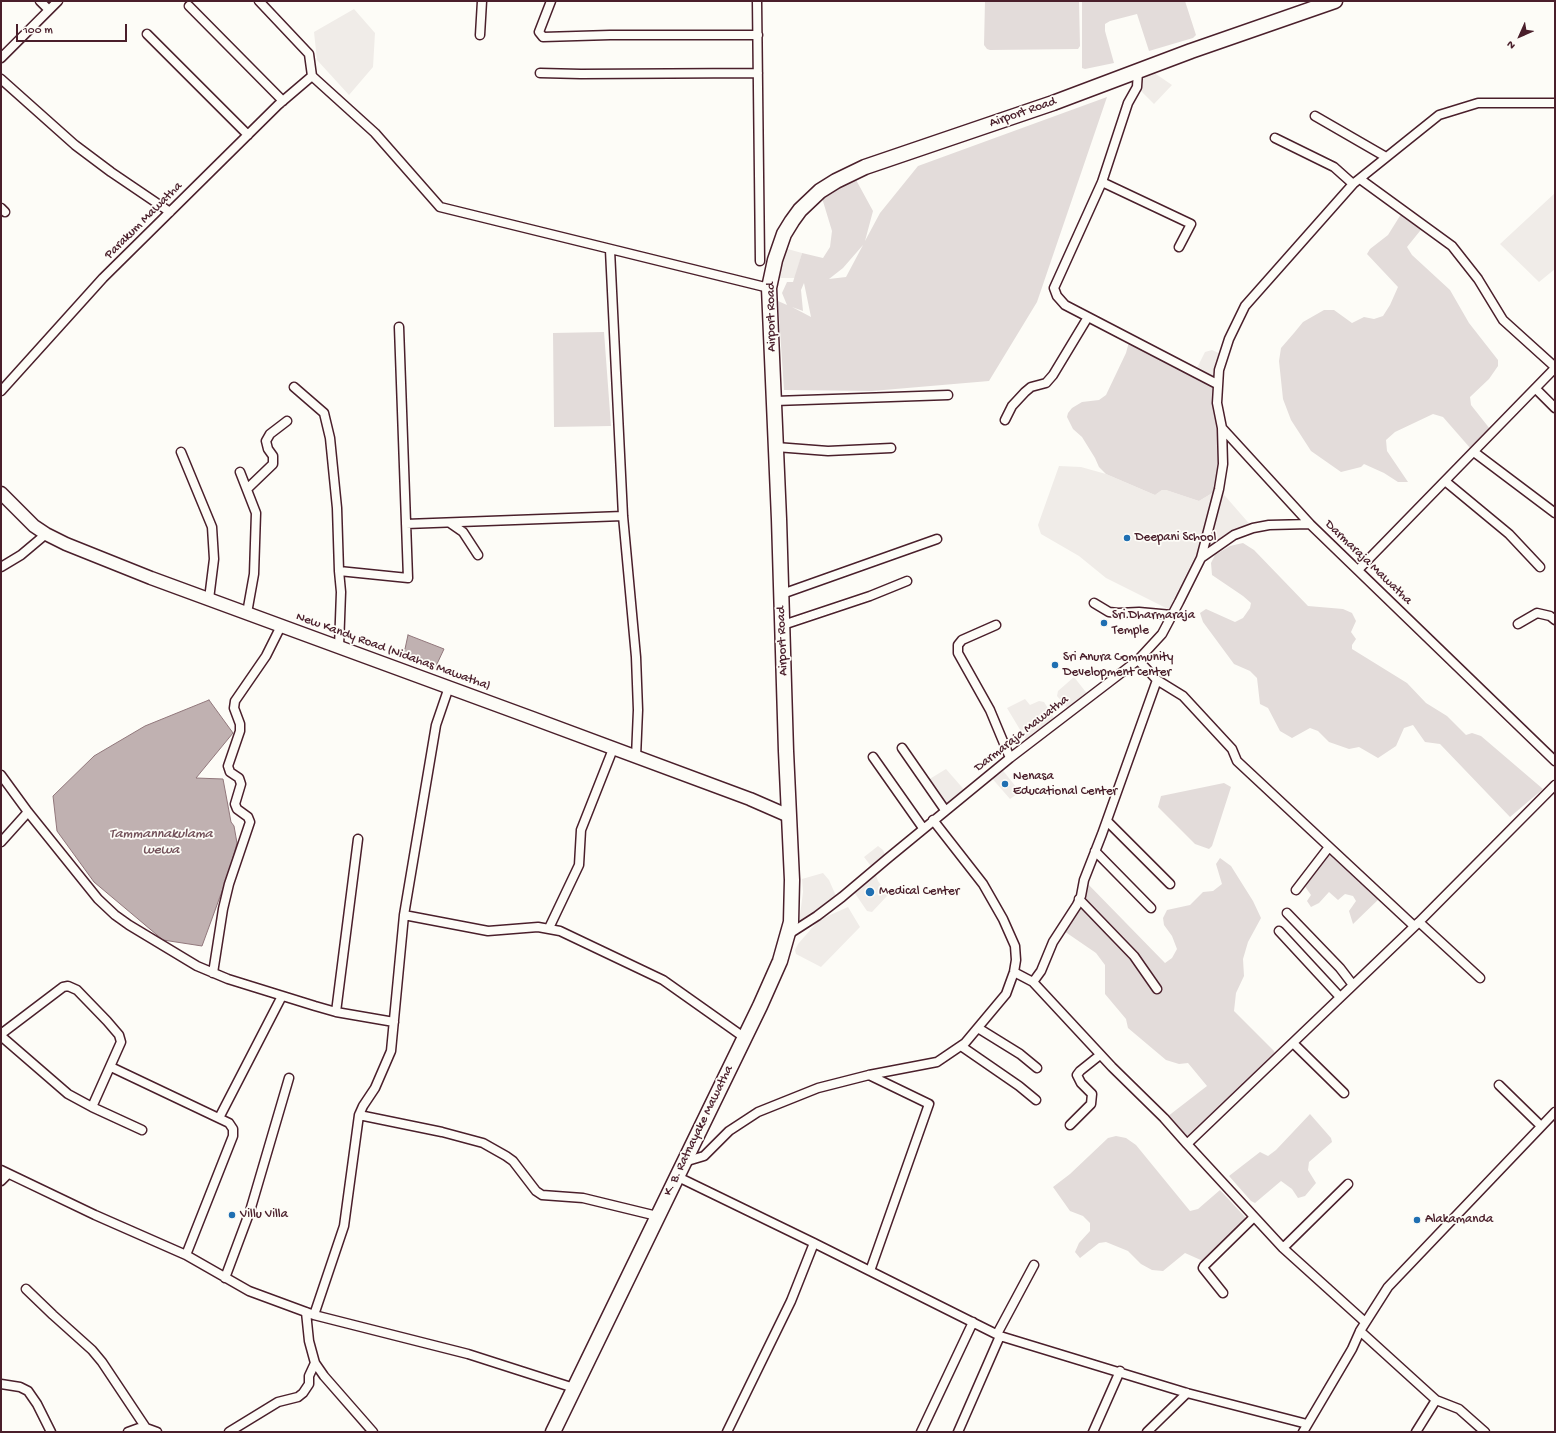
<!DOCTYPE html>
<style>
body{margin:0}
#map{position:relative;width:1556px;height:1433px;overflow:hidden;background:#fdfcf7;font-family:"Gochi Hand",sans-serif}
canvas{display:block}
.frame{position:absolute;inset:0;border:2px solid #4a1f2b;pointer-events:none}
.north{position:absolute;left:1500px;top:16px;width:40px;height:40px;-webkit-text-stroke:3px #fdfcf7;paint-order:stroke;rotate:225deg;font-size:11px;font-weight:700;line-height:16px;text-align:center;color:#4a1f2b}
.north::after{content:'';display:block;margin:auto;width:14px;height:18px;background:#4a1f2b;clip-path:polygon(50% 0,100% 100%,50% 72%,0 100%)}
.scale{position:absolute;left:16px;top:24px;width:111px;height:18px;box-sizing:border-box;border:2px solid #4a1f2b;border-top:0;padding-left:5px;font-size:12px;line-height:14px;white-space:nowrap;color:#4a1f2b;-webkit-text-stroke:3px #fdfcf7;paint-order:stroke}
</style>
<div id="map">
<canvas width="1556" height="1433"></canvas>
<div class="frame"></div>
<div class="north">N</div>
<div class="scale">100 m</div>
</div>
<script>
const c = document.querySelector('canvas').getContext('2d');
c.lineJoin = 'round';
function fillPath(path, color) {
  c.fillStyle = color;
  c.fill(path, 'evenodd');
}
function toPath(rows) {
  const path = new Path2D();
  for (const r of rows) {
    path.moveTo(r[0], r[1]);
    for (let i = 2; i < r.length; i += 2) path.lineTo(r[i], r[i + 1]);
  }
  return path;
}
function strokePath(path, color, width, dash) {
  c.strokeStyle = color;
  c.lineWidth = width;
  c.lineCap = dash ? 'butt' : 'round';
  c.setLineDash(dash || []);
  c.stroke(path);
}
function label(font, color, halo, rows, align = 'center') {
  c.font = font + ' "Gochi Hand",sans-serif';
  c.lineWidth = 3.5;
  c.setLineDash([]);
  c.textBaseline = 'middle';
  c.strokeStyle = halo;
  c.fillStyle = color;
  for (const [text, x, y, turn = 0] of rows) {
    c.save();
    c.translate(x, y);
    c.rotate((+turn || 0) * Math.PI / 180);
    c.textAlign = isNaN(turn) ? turn : align;
    if (halo) c.strokeText(text, 0, 0);
    c.fillText(text, 0, 0);
    c.restore();
  }
}
const built = toPath([
 [354,9,375,33,373,67,349,95,317,60,314,32],
 [1150,70,1172,85,1154,104,1137,87],
 [1555,193,1555,269,1539,282,1500,244],
 [784,248,802,253,795,278,778,278],
 [1212,350,1223,355,1217,384,1195,372,1205,352],
 [1059,466,1081,467,1106,474,1155,495,1162,490,1166,490,1199,501,1219,489,1253,528,1201,558,1174,612,1106,578,1079,556,1041,534,1038,525],
 [1074,677,1089,696,1070,711,1057,696,1058,691],
 [1025,699,1030,705,1039,701,1044,702,1056,721,1028,743,1007,708],
 [1001,768,1020,792,1010,799,990,776],
 [946,769,967,793,945,810,928,780],
 [878,846,883,850,887,859,874,870,878,881,888,895,872,912,867,911,852,889,874,870,864,857],
 [823,873,829,880,836,896,799,923,803,892,802,879],
 [848,907,860,927,821,967,796,954,795,950,798,944,819,920]
]);
const green = toPath([
 [985,1,1079,1,1080,46,1078,49,990,50,987,49,984,45],
 [1082,1,1185,1,1196,35,1193,38,1149,51,1137,14,1110,21,1105,24,1105,31,1114,63,1085,69,1082,68],
 [1107,97,1037,302,989,381,872,391,784,390,778,301,787,305,782,293,787,282,793,282,802,253,823,258,830,247,832,231,822,198,855,178,873,211,865,241,880,213,918,166],
 [863,245,846,277,829,279,843,268],
 [804,283,811,317,792,307,803,311,801,290],
 [1403,211,1424,226,1407,247,1412,255,1450,290,1469,323,1498,360,1498,366,1489,379,1470,397,1471,405,1490,429,1471,449,1443,417,1433,414,1395,432,1386,440,1387,451,1408,482,1398,482,1384,473,1364,464,1361,467,1341,472,1311,451,1291,420,1283,399,1279,361,1281,348,1294,333,1303,322,1324,310,1334,310,1352,323,1364,317,1374,319,1383,316,1390,305,1398,287,1367,254,1370,249,1388,235],
 [604,332,611,426,554,427,553,333],
 [1130,338,1217,384,1222,428,1219,489,1199,501,1166,490,1162,490,1155,495,1106,474,1099,467,1095,458,1082,437,1073,429,1067,417,1068,413,1072,408,1082,402,1099,400,1106,395,1126,353],
 [1243,543,1254,550,1308,606,1343,609,1352,613,1356,621,1351,632,1356,639,1352,645,1352,649,1407,683,1426,703,1447,716,1466,735,1472,733,1481,736,1543,789,1510,817,1440,744,1425,742,1413,725,1404,728,1396,746,1378,758,1359,747,1349,749,1329,742,1318,731,1310,728,1292,738,1280,731,1268,708,1260,704,1257,678,1250,671,1234,664,1203,622,1200,613,1206,609,1235,622,1243,618,1250,608,1251,603,1243,596,1212,575,1211,563,1215,555,1230,546],
 [1224,783,1231,787,1212,846,1209,849,1195,844,1158,807,1161,796],
 [1332,850,1382,896,1353,924,1349,911,1356,901,1353,896,1345,894,1338,900,1329,892,1319,903,1311,907,1307,901,1311,895,1304,885],
 [1220,858,1231,866,1253,901,1261,918,1248,942,1243,959,1244,976,1236,993,1234,1011,1274,1051,1277,1059,1188,1145,1163,1120,1207,1086,1188,1063,1179,1064,1166,1060,1128,1028,1126,1019,1105,994,1105,965,1096,953,1061,929,1077,905,1084,880,1165,963,1172,958,1177,949,1172,936,1164,925,1163,918,1167,910,1190,905,1203,892,1213,891,1222,884,1216,864],
 [1310,1114,1331,1138,1332,1142,1309,1162,1308,1170,1316,1183,1305,1196,1298,1198,1292,1189,1281,1181,1255,1203,1251,1201,1229,1176,1260,1152,1268,1156,1276,1150],
 [1116,1136,1126,1138,1136,1145,1190,1211,1198,1209,1220,1190,1245,1217,1243,1225,1216,1254,1203,1261,1185,1253,1163,1271,1152,1270,1141,1264,1128,1251,1106,1242,1099,1243,1080,1258,1075,1252,1079,1243,1090,1231,1090,1223,1083,1216,1070,1211,1053,1187,1070,1174,1108,1138]
]);
const water = toPath([
 [408,635,444,649,436,666,400,654,400,651,405,649,408,635],
 [209,700,233,733,196,778,223,779,231,822,234,826,237,843,229,872,202,946,163,940,94,882,57,831,53,796,94,756,145,726,209,700]
]);
const street = toPath([
 [40,1,49,10],
 [259,1,309,54,312,76,375,133,440,207,769,288],
 [551,1,539,32,543,37,610,35,758,35],
 [757,1,760,261],
 [189,6,283,101],
 [147,34,248,135],
 [480,35,482,1],
 [1,58,58,1],
 [1138,71,1137,87,1128,103,1102,182,1054,288,1057,296,1065,305,1217,384],
 [540,73,581,74,758,73],
 [1,79,75,145,111,172,170,212],
 [1315,116,1386,157],
 [1275,138,1334,167,1353,184],
 [1360,179,1452,246,1478,279,1503,320,1555,367],
 [1102,182,1191,224,1179,247],
 [1,208,5,212],
 [610,250,623,516,636,657,638,710,636,757],
 [294,387,324,413,330,438,337,508,339,571,341,592,339,647],
 [1536,389,1555,408],
 [1,391,103,278,278,105,312,76],
 [775,401,948,395],
 [1005,420,1012,406,1025,392,1031,387,1046,383,1053,375,1088,317],
 [776,447,828,451,891,448],
 [181,452,212,527,214,559,209,599],
 [1474,452,1555,513],
 [240,472,256,513,254,574,247,613],
 [1445,481,1509,534,1540,567],
 [247,489,273,464,273,456,268,449,266,441,270,434,287,421],
 [450,523,463,532,478,555],
 [406,524,623,516],
 [1310,524,1222,428,1217,403,1219,370,1229,339,1245,306,1353,184,1439,115,1478,103,1555,103],
 [1201,558,1219,489,1223,464,1222,428],
 [1,567,21,555,46,534],
 [1358,570,1555,368],
 [339,571,408,578,399,327],
 [782,594,937,539],
 [1094,603,1109,612,1118,613,1139,612,1172,615],
 [1518,624,1537,613,1550,616,1555,620],
 [783,625,870,596,907,581],
 [996,625,962,640,958,645,958,653,990,710,1010,758],
 [1157,680,1183,696,1232,749,1237,761,1414,926],
 [902,748,945,810],
 [873,757,923,828],
 [1,775,28,812,98,899,115,915,129,925,197,966,228,979,315,1006,336,1012,394,1022],
 [1107,821,1170,884],
 [1,842,28,812],
 [1095,851,1151,908],
 [1296,890,1329,847],
 [1079,899,1134,956,1157,989],
 [1287,913,1340,968,1353,985],
 [404,915,488,931,538,927,560,931,663,980,745,1038],
 [1419,922,1480,978],
 [549,928,579,865,581,830,613,749],
 [1279,931,1340,997],
 [789,934,817,916,842,897,887,859,1010,758,1138,660,1162,634,1179,602,1201,558,1234,535,1253,528,1269,525,1310,524,1555,761],
 [1014,972,1033,982,1112,1067,1164,1118,1187,1144,1419,922,1555,785],
 [213,973,223,909,229,884,250,822,248,817,237,809,235,804,241,784,239,778,230,772,228,766,240,731,240,724,234,708,235,701,266,656,281,626],
 [1033,982,1041,971,1053,942,1077,905,1081,896,1084,880,1102,834,1157,680,1138,660],
 [336,1012,358,839],
 [978,1028,1020,1054,1037,1068],
 [1,1034,63,987,68,986,77,990,107,1021,119,1035,121,1042,92,1107],
 [1,1036,68,1094,92,1107,142,1130],
 [1293,1043,1344,1093],
 [961,1046,1019,1086,1036,1100],
 [111,1067,229,1123,233,1129,233,1136,186,1255],
 [869,1075,929,1104,870,1271],
 [1499,1085,1541,1126],
 [359,1115,442,1132,483,1143,506,1156,513,1161,536,1191,542,1195,583,1198,657,1216],
 [219,1118,282,996],
 [1070,1125,1091,1104,1092,1094,1081,1083,1077,1075,1080,1071,1100,1055],
 [1187,1144,1283,1248,1365,1322],
 [684,1162,704,1156,729,1131,758,1112,818,1088,869,1075,937,1062,965,1043,1006,994,1014,972,1016,960,1015,946,1003,919,983,884,933,820],
 [1,1170,95,1215,186,1255,249,1291,314,1315,468,1354,574,1388],
 [676,1176,814,1243,1000,1336,1187,1393,1307,1424],
 [1,1181,8,1174],
 [1283,1248,1348,1184],
 [225,1278,250,1211,289,1078],
 [26,1289,53,1315,92,1350,102,1362,146,1428],
 [1223,1293,1203,1268,1204,1266,1254,1217],
 [306,1312,309,1341,315,1363,324,1376,373,1432],
 [314,1315,344,1226,359,1115,363,1106,375,1088,391,1051,404,915,436,725,449,687],
 [1360,1331,1436,1400],
 [997,1334,1034,1265],
 [1,1384,20,1387,28,1391,37,1404,51,1432],
 [128,1432,139,1428,146,1428,157,1432],
 [229,1432,278,1402,298,1397,303,1393,309,1384,309,1376,315,1363],
 [727,1432,791,1301,814,1243],
 [921,1432,973,1322],
 [958,1432,1000,1336],
 [1093,1432,1120,1371],
 [1147,1432,1187,1393],
 [1303,1432,1352,1349,1360,1331,1388,1287,1555,1112],
 [1416,1432,1436,1400,1459,1409,1485,1432]
]);
const primary = toPath([
 [1,493,34,526,46,534,66,544,151,578,532,718,750,799,789,816]
]);
const highway = toPath([
 [553,1432,760,1006,780,961,791,922,792,880,786,751,779,519,769,288,775,260,784,234,792,221,800,210,820,191,836,181,865,167,1053,103,1191,51,1335,1]
]);
const markers = [
 [1127,538,4,"#1f6fb2"],
 [1104,623,4,"#1f6fb2"],
 [1055,665,4,"#1f6fb2"],
 [1005,784,4,"#1f6fb2"],
 [870,892,5,"#1f6fb2"],
 [232,1215,4,"#1f6fb2"],
 [1417,1220,4,"#1f6fb2"]
];
const streetNames = [
 ["Airport Road",1023,113,-19],
 ["Parakum Mawatha",144,221,-45],
 ["Airport Road",772,317,-91],
 ["Darmaraja Mawatha",1368,563,44],
 ["Airport Road",783,641,-92],
 ["New Kandy Road (Nidahas Mawatha)",393,652,20],
 ["Darmaraja Mawatha",1022,734,-38],
 ["K. B. Ratnayake Mawatha",699,1131,-64]
];
const poiNames = [
 ["Deepani School",1135,538],
 ["Sri Dharmaraja",1112,616],
 ["Temple",1112,631],
 ["Sri Anura Community",1063,658],
 ["Development center",1063,673],
 ["Nenasa",1013,777],
 ["Educational Center",1013,792],
 ["Medical Center",879,892],
 ["Villu Villa",240,1215],
 ["Alakamanda",1425,1220]
];
const waterNames = [
 ["Tammannakulama",161,835],
 ["wewa",161,851]
];
fillPath(built, '#f0ece8');
fillPath(green, '#e3dcda');
fillPath(water, '#c0b1b1');
strokePath(water, '#91777b', 1);
strokePath(street, '#4a1f2b', 11);
strokePath(primary, '#4a1f2b', 15);
strokePath(highway, '#4a1f2b', 17);
strokePath(street, '#fdfcf7', 8);
strokePath(primary, '#fdfcf7', 12);
strokePath(highway, '#fdfcf7', 14);
for (const [x, y, r, color] of markers) {
  const dot = new Path2D();
  dot.arc(x, y, r, 0, 2 * Math.PI);
  c.fillStyle = color;
  c.fill(dot);
  strokePath(dot, '#fdfcf7', 1.5);
}
label('13px', '#4a1f2b', '#fdfcf7', streetNames);
label('13px', '#4a1f2b', '#fdfcf7', poiNames, 'left');
label('italic 14px', '#73525a', '#fdfcf7', waterNames);
</script>
